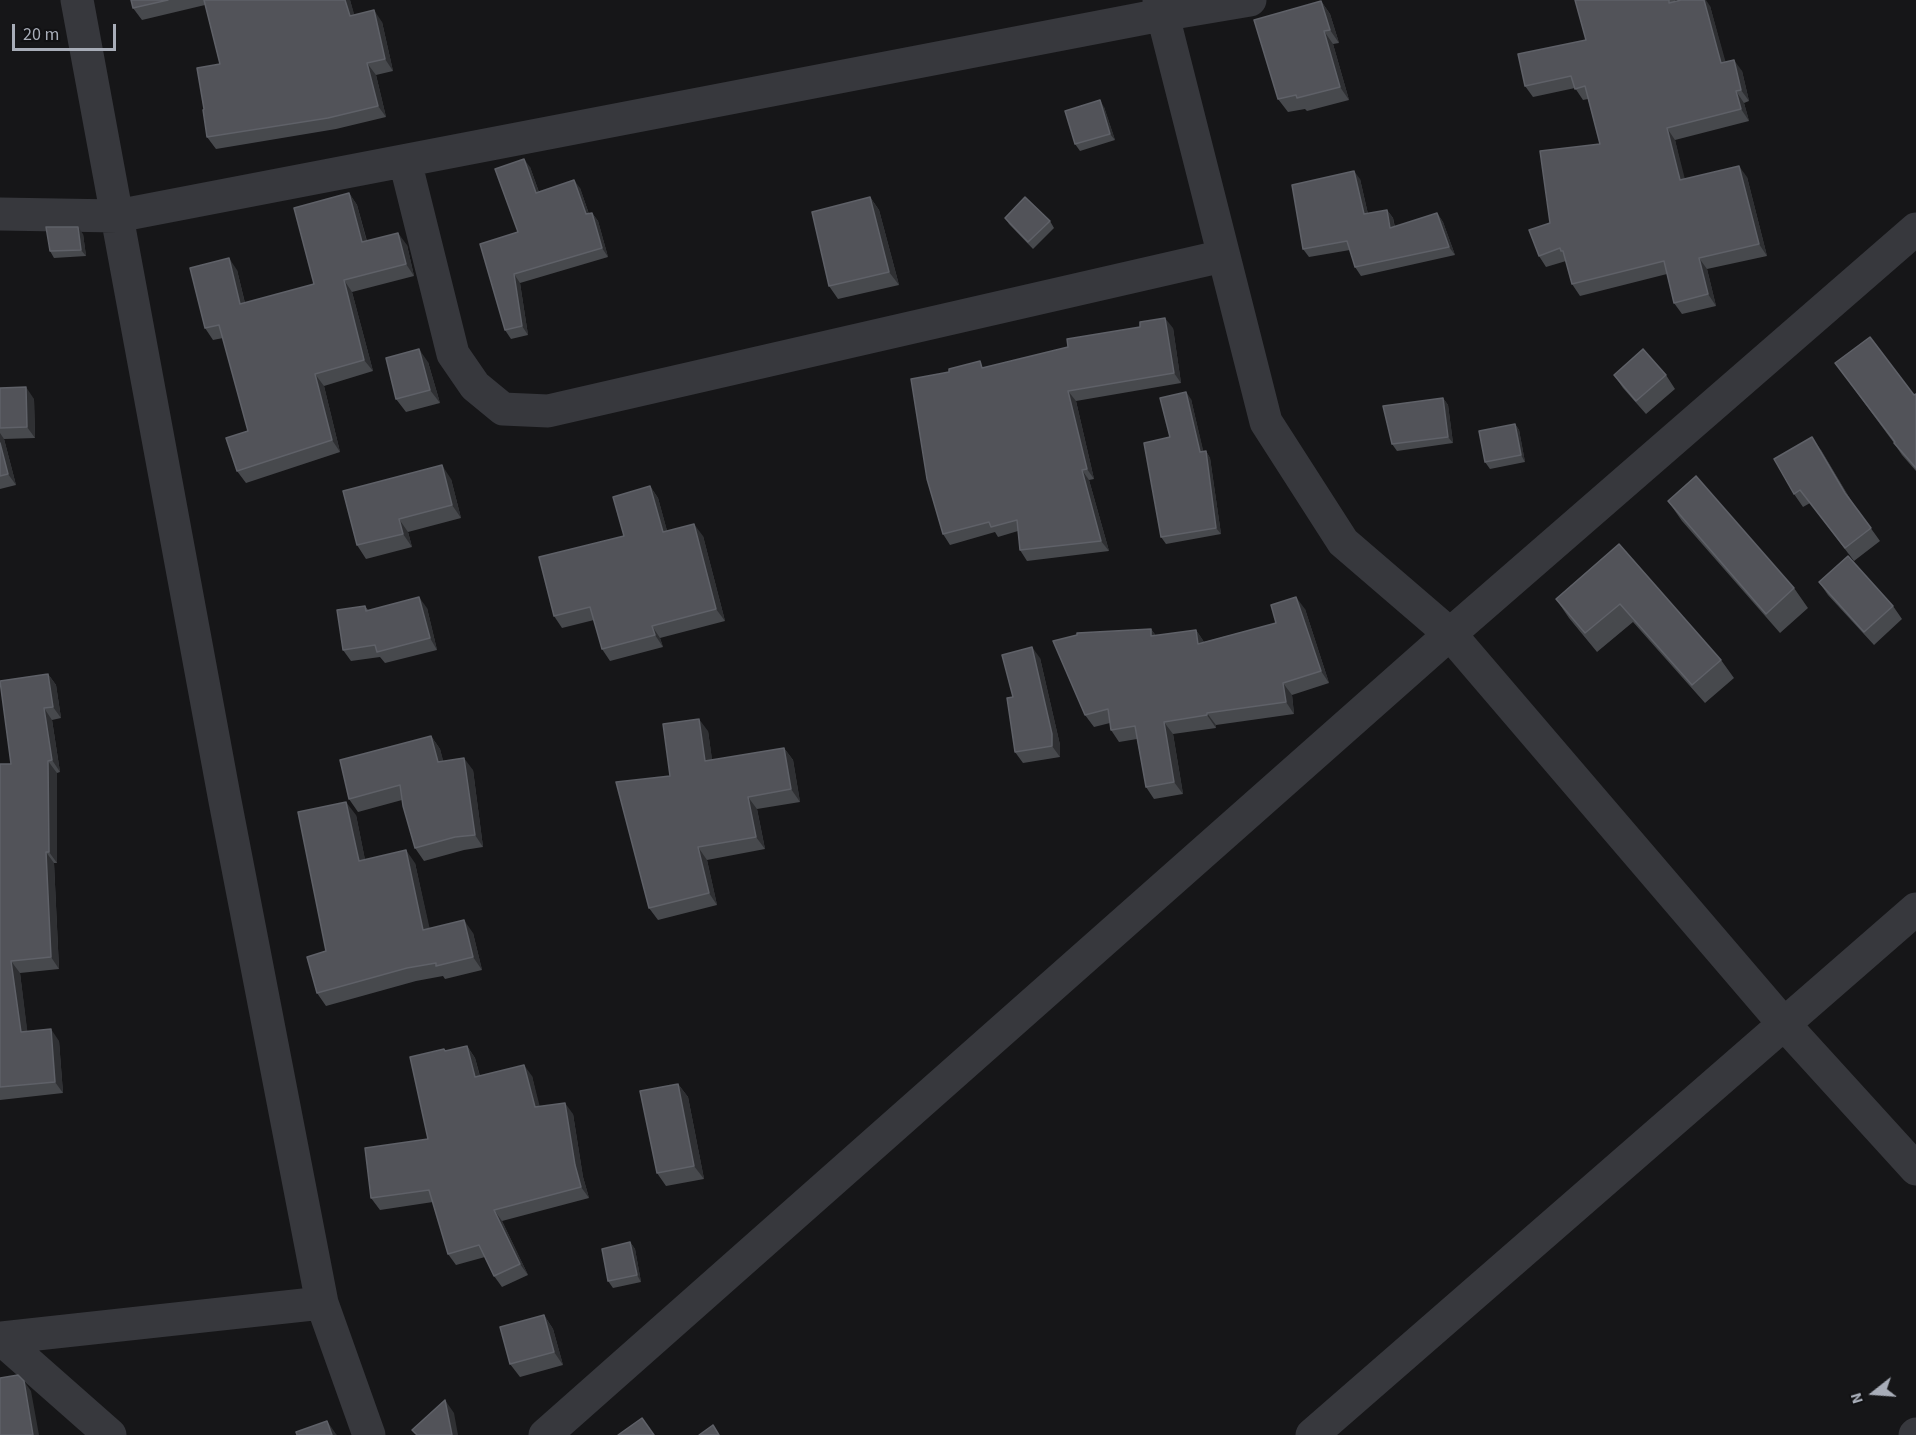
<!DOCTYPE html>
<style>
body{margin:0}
#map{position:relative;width:1916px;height:1435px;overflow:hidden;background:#161618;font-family:"Source Sans 3",sans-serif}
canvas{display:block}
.north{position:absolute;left:1844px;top:1363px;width:60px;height:60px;-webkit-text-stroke:4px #111113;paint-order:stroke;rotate:253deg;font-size:16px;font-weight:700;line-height:24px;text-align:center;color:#a8adb8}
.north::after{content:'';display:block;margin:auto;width:21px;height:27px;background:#a8adb8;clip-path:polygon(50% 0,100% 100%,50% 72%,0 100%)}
.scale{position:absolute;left:12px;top:24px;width:104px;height:27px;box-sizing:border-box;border:3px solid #a8adb8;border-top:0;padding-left:8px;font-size:18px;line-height:21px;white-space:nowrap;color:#a8adb8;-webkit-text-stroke:4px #111113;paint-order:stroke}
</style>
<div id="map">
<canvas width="1916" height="1435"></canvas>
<div class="north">N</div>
<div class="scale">20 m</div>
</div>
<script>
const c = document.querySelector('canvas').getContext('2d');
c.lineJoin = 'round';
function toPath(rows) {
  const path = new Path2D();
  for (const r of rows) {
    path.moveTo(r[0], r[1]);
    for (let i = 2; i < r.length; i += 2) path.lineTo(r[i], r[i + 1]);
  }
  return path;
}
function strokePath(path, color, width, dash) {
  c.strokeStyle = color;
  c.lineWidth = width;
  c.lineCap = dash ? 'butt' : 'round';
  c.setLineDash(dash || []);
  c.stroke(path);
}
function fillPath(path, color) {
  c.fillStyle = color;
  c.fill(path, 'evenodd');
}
const minor = toPath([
 [77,0,225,801,322,1303,369,1435],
 [1159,0,1266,422,1343,542,1450,634,1784,1024,1916,1169],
 [405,161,453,354,475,386,503,409,548,411,1223,256],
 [0,214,117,216,1161,15,1250,0],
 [0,1338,322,1303],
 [0,1338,110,1435],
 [545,1435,1450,634,1916,229],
 [1312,1435,1916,909],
 [1915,1435,1916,1434]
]);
const wall = toPath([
 [131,0,350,0,354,15,382,22,393,71,376,75,386,117,336,129,216,149,207,137,204,109,220,64,205,5,142,20,133,8],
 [1575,0,1675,0,1676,1,1710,6,1725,62,1742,71,1749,101,1744,103,1749,121,1675,140,1684,179,1747,177,1767,256,1707,269,1716,306,1682,314,1674,303,1667,274,1580,296,1572,284,1566,261,1546,267,1539,256,1550,223,1600,144,1588,99,1583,100,1575,88,1533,97,1525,86,1586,40],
 [1321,1,1330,14,1339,43,1333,44,1349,100,1307,111,1305,109,1288,112,1278,99],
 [1104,107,1115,140,1080,151,1075,144],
 [530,167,539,192,580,188,589,214,592,213,598,221,608,257,520,283,528,335,511,339,505,330,518,232],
 [1360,179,1368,214,1387,210,1393,218,1395,227,1437,213,1443,222,1455,255,1361,276,1355,267,1350,250,1309,257,1303,249],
 [349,193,357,205,367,241,407,245,414,276,352,292,373,371,324,386,340,452,246,483,237,471,248,431,223,338,213,340,205,328,237,270,245,303,314,284],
 [870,197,879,210,899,285,838,299,829,286],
 [1005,218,1050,221,1054,228,1033,249,1009,224],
 [83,234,86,256,54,258,50,251],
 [1173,328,1181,383,1076,401,1094,479,1089,480,1109,551,1027,561,1020,550,1018,531,998,537,995,532,950,545,943,534,985,368],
 [428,362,440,403,406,412,396,399],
 [1835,363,1914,395,1916,394,1916,471,1902,455,1894,443],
 [1614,375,1666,375,1675,389,1646,414,1623,388],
 [0,388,34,399,35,438,4,439,16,485,0,489],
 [1443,398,1448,405,1453,443,1397,451,1392,444],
 [1191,399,1203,451,1206,451,1210,458,1221,534,1166,544,1161,537,1170,437],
 [1515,424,1519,430,1525,462,1490,469,1485,462],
 [1821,450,1852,502,1880,541,1854,561,1810,503,1803,507,1794,494],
 [451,479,461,518,408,532,412,547,366,559,357,545],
 [650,486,658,498,667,531,703,536,725,621,660,638,663,647,610,661,602,649,594,620,562,628,554,616,624,536],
 [1668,501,1794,588,1808,608,1780,633,1682,521],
 [1619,544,1721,660,1734,678,1705,703,1633,622,1597,652,1569,618,1556,599],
 [1819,582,1893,606,1902,619,1874,645,1828,595],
 [365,606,368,610,427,608,437,650,385,663,380,657,351,661,343,650],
 [1305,609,1329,683,1292,695,1294,714,1216,725,1216,728,1173,734,1183,794,1154,799,1146,787,1137,739,1119,742,1111,730,1110,723,1094,727,1085,715,1151,629,1156,636,1196,630,1204,642,1276,623],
 [1040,658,1060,745,1060,757,1023,763,1015,752,1013,697],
 [48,674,56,685,61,718,52,720,60,772,57,773,57,863,54,863,59,969,20,973,27,1031,59,1041,63,1093,0,1100,0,764,11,764,0,681],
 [708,731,712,760,784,748,793,760,800,802,757,809,765,849,707,860,717,905,658,920,649,908,670,776],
 [431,736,440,749,443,761,473,770,483,847,464,850,424,861,415,848,402,800,358,812,349,799],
 [356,815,365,860,415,863,429,928,473,933,482,970,445,979,443,976,416,981,326,1006,317,993],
 [467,1046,475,1058,480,1076,532,1076,539,1107,573,1114,583,1177,589,1198,502,1221,528,1275,502,1287,494,1276,485,1257,456,1265,448,1254,433,1202,380,1210,371,1198,428,1139,444,1049,446,1051],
 [678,1084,688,1097,704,1179,666,1186,657,1173],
 [630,1242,635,1249,641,1282,613,1288,608,1281],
 [544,1315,553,1329,563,1365,520,1377,510,1364]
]);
const shadedWall = toPath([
 [345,0,350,0,358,27,350,16],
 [1704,0,1706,0,1710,6,1729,74,1721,63],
 [1321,1,1330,14,1339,43,1330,30],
 [374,10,382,22,393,71,385,59],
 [1324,31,1333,44,1349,100,1340,87],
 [1734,60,1742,71,1749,101,1741,90],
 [367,63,376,75,386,117,378,106],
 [1736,91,1744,103,1749,121,1741,109],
 [1100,100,1104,107,1115,140,1110,134],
 [1667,128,1675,140,1688,191,1680,180],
 [524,159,530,167,542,201,536,193],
 [1739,166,1747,177,1767,256,1759,244],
 [1354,171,1360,179,1370,223,1364,214],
 [574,180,580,188,592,223,586,214],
 [349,193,357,205,370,254,362,242],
 [870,197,879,210,899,285,889,272],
 [1387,210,1393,218,1396,237,1390,228],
 [592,213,598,221,608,257,602,248],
 [1437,213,1443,222,1455,255,1449,247],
 [78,227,83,234,86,256,81,250],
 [398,233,407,245,414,276,406,264],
 [229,258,237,270,248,316,240,304],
 [1699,258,1707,269,1716,306,1708,294],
 [514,274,520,283,528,335,522,326],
 [344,280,352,292,373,371,364,360],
 [1165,318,1173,328,1181,383,1174,373],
 [419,349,428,362,440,403,430,390],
 [315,374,324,386,340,452,332,440],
 [26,387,34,399,35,438,27,427],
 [1068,391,1076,401,1094,479,1087,469],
 [1186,392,1191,399,1205,458,1200,452],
 [1443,398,1448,405,1453,443,1448,437],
 [1515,424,1519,430,1525,462,1521,455],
 [0,433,4,439,16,485,8,474,0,443],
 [1812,437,1821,450,1854,506,1845,493],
 [1206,451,1210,458,1221,534,1216,528],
 [442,465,451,479,461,518,452,505],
 [1082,470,1089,480,1109,551,1101,541],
 [650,486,658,498,671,545,663,532],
 [399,519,408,532,412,547,403,534],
 [694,524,703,536,725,621,716,609],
 [419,597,427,608,437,650,430,638],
 [1296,597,1305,609,1329,683,1321,671],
 [652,626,660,638,663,647,655,635],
 [1151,629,1160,641,1151,636],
 [1196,630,1204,642,1198,644],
 [1032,647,1040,658,1060,745,1060,757,1052,746],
 [48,674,56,685,61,718,53,707],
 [1283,683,1292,695,1294,714,1286,702],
 [44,708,52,720,60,772,52,760],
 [1207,713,1216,725,1216,728,1207,715],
 [699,719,708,731,714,773,705,761],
 [1164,722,1173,734,1183,794,1174,782],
 [431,736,440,749,447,774,438,762],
 [784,748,793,760,800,802,791,789],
 [464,758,473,770,483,847,475,835],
 [48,761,57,773,57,863,49,852],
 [748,797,757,809,765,849,756,837],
 [346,802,356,815,368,874,359,861],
 [698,847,707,860,717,905,709,893],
 [406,850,415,863,433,943,423,930],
 [46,852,54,863,59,969,51,957],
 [464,920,473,933,482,970,473,957],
 [11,961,20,973,29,1044,21,1032],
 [51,1029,59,1041,63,1093,55,1082],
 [467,1046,475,1058,483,1089,475,1077],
 [524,1065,532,1076,543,1119,535,1107],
 [678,1084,688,1097,704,1179,694,1166],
 [565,1103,573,1114,583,1177,589,1198,581,1187,575,1165],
 [494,1210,502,1221,528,1275,520,1264],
 [630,1242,635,1249,641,1282,637,1275],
 [544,1315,553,1329,563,1365,554,1352],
 [24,1381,31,1391,39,1435,33,1435],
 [445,1400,454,1413,458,1435,452,1435],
 [327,1421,336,1434,337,1435,332,1435]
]);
const building = toPath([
 [131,0,168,0,133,8,131,0],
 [204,0,345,0,350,16,374,10,385,59,367,63,378,106,328,118,207,137,203,110,204,109,197,68,220,64,204,0],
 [1575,0,1669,0,1669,3,1681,0,1704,0,1721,63,1734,60,1741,90,1736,91,1741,109,1667,128,1680,180,1739,166,1759,244,1699,258,1708,294,1674,303,1664,261,1572,284,1563,251,1561,251,1560,248,1539,256,1529,230,1550,223,1540,151,1600,144,1585,86,1575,89,1571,76,1525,86,1518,54,1586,40,1575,0],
 [1321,1,1330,30,1324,31,1340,87,1297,98,1296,95,1278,99,1254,20,1321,1],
 [1100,100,1110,134,1075,144,1065,111,1100,100],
 [524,159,536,193,574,180,586,214,592,213,602,248,514,274,522,326,505,330,480,244,518,232,495,169,524,159],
 [1354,171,1364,214,1387,210,1390,228,1437,213,1449,247,1355,267,1347,241,1303,249,1292,185,1354,171],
 [349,193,362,242,398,233,406,264,344,280,364,360,315,374,332,440,237,471,226,438,248,431,219,325,205,328,190,268,229,258,240,304,314,284,294,208,349,193],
 [870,197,889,272,829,286,812,212,870,197],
 [1025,197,1050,221,1028,242,1005,218,1025,197],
 [46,227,78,227,81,250,50,251,46,227],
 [1165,318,1174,373,1068,391,1087,469,1082,470,1101,541,1020,550,1017,520,991,527,989,522,943,534,927,479,911,379,949,372,949,369,980,361,982,368,1068,347,1067,339,1140,327,1140,322,1165,318],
 [1870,337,1914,395,1916,394,1916,468,1894,443,1895,442,1835,363,1870,337],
 [419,349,430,390,396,399,386,358,419,349],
 [1643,349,1666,375,1636,401,1614,375,1643,349],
 [26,387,27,427,0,428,0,388,26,387],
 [1186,392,1200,452,1206,451,1216,528,1161,537,1144,443,1170,437,1160,398,1186,392],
 [1443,398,1448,437,1392,444,1383,406,1443,398],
 [1515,424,1521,455,1485,462,1479,431,1515,424],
 [1812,437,1845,493,1871,528,1845,548,1800,490,1794,494,1774,459,1812,437],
 [0,443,8,474,0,476,0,443],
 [442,465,452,505,399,519,403,534,357,545,343,491,442,465],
 [1696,476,1794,588,1766,614,1668,501,1696,476],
 [650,486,663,532,694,524,716,609,652,626,655,635,602,649,590,607,554,616,539,557,624,536,613,497,650,486],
 [1619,544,1721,660,1692,685,1620,604,1585,633,1556,599,1619,544],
 [1848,556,1893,606,1864,632,1819,582,1848,556],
 [419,597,430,638,377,652,375,645,343,650,337,610,365,606,366,611,419,597],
 [1296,597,1321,671,1283,683,1286,702,1207,713,1207,715,1164,722,1174,782,1146,787,1135,726,1111,730,1108,709,1085,715,1053,641,1077,635,1077,633,1151,629,1151,636,1196,630,1198,644,1276,623,1271,605,1296,597],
 [1032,647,1052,734,1052,746,1015,752,1007,698,1013,697,1002,655,1032,647],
 [48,674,53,707,44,708,52,760,48,761,49,852,46,852,51,957,11,961,21,1032,51,1029,55,1082,0,1087,0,764,11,764,0,681,48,674],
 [699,719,705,761,784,748,791,789,748,797,756,837,698,847,709,893,649,908,616,782,670,776,663,724,699,719],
 [431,736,438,762,464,758,475,835,455,837,415,848,403,806,400,785,349,799,340,760,431,736],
 [346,802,359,861,406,850,423,930,464,920,473,957,436,966,436,963,407,968,317,993,307,957,326,951,298,812,346,802],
 [467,1046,475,1077,524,1065,535,1107,565,1103,575,1165,581,1187,494,1210,520,1264,494,1276,479,1245,448,1254,429,1190,371,1198,365,1148,428,1139,410,1057,444,1049,445,1051,467,1046],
 [678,1084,694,1166,657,1173,640,1091,678,1084],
 [630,1242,637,1275,608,1281,602,1249,630,1242],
 [544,1315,554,1352,510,1364,500,1327,544,1315],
 [18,1375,24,1381,33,1435,0,1435,0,1378,18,1375],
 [445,1400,452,1435,417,1435,412,1430,445,1400],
 [642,1418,654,1435,618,1435,642,1418],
 [327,1421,332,1435,297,1435,296,1432,327,1421],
 [713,1425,719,1435,699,1435,713,1425]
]);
strokePath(minor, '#37383d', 33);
fillPath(wall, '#47494d');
fillPath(shadedWall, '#2f3033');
fillPath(building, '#525359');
strokePath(building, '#5f6168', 1.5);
</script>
